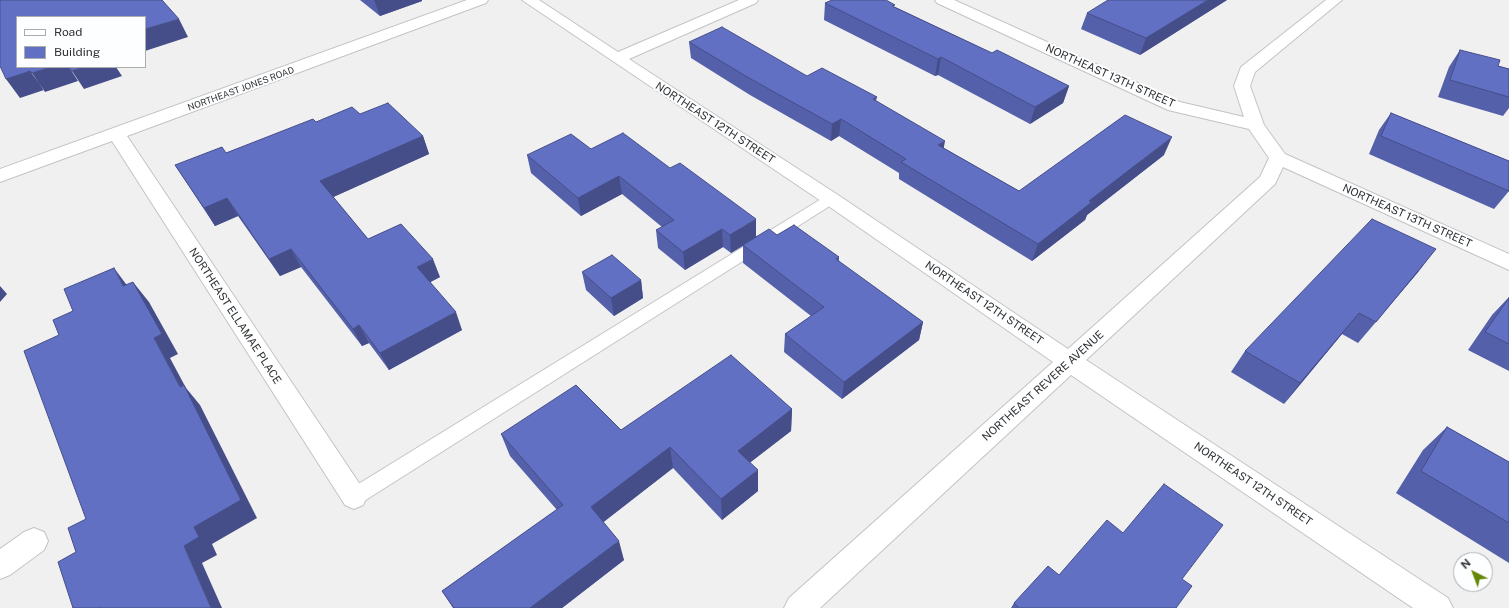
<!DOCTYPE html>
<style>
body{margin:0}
#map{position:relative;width:1509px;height:608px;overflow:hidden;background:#f0f0f1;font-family:"Public Sans",sans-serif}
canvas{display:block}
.legend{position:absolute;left:16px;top:16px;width:130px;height:52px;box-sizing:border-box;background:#fdfeff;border:1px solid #abacac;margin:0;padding:5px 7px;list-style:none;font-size:12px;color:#303030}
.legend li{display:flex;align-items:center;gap:8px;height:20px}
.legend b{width:20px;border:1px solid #abacac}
.north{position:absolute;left:1453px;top:552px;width:40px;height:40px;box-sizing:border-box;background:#fdfeff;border:1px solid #abacac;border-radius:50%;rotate:318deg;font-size:11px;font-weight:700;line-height:16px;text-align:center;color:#303030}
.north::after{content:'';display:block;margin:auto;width:14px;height:18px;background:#648708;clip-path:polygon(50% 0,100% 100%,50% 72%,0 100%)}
</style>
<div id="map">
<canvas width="1509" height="608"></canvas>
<ul class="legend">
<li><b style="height:5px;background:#fff"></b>Road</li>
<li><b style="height:11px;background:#6270c4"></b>Building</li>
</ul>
<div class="north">N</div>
</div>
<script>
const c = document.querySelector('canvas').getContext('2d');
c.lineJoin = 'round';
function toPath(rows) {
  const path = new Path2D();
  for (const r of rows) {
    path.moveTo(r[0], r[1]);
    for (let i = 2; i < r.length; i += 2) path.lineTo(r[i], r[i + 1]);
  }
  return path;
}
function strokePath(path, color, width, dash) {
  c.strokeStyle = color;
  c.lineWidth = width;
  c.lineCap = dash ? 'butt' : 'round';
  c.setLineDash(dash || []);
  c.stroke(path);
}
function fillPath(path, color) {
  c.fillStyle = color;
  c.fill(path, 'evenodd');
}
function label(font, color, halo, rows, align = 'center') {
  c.font = font + ' "Public Sans",sans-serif';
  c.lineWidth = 4;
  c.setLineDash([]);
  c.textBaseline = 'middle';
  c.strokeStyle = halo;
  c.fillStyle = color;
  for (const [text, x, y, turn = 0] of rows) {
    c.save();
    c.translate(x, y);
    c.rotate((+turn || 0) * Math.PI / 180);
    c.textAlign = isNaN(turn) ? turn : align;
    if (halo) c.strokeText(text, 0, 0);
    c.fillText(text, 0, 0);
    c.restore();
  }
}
const service = toPath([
 [831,194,836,196,838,199,836,202,361,503,354,506,347,503,344,497,347,491,826,196,831,194]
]);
const minor = toPath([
 [467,0,488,0,486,3,127,136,363,489,367,497,363,505,354,509,345,505,112,141,0,182,0,169,467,0],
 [522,0,539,0,618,52,739,0,758,0,756,3,629,59,838,195,1068,349,1260,177,1269,158,1249,129,1168,110,937,3,935,0,954,0,1180,102,1244,117,1234,86,1241,67,1326,0,1342,0,1255,72,1250,86,1264,125,1285,154,1509,254,1509,270,1283,167,1275,184,1086,360,1448,598,1453,608,1413,608,1071,375,820,608,784,608,789,598,1053,362,824,203,522,0],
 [34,528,44,532,48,541,44,550,10,575,0,579,0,549,24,532,34,528]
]);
const wall = toPath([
 [360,0,422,0,422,1,380,16],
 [1227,0,1140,55,1081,29,1087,13],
 [825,3,895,7,992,53,1069,86,1063,103,1030,124,938,75,935,76,824,20],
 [689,42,877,97,876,101,944,148,1019,191,1164,155,1087,215,1085,220,1032,261,899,179,899,173,839,136,831,141,750,95,691,58],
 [1460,50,1498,66,1509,69,1509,108,1503,116,1438,97,1449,67],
 [1391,113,1509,161,1509,191,1494,209,1369,154,1379,130],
 [360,114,423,136,429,154,333,197,368,239,440,277,430,282,462,330,389,370,369,343,362,346,301,267,280,276,238,216,215,226,175,165,226,153,316,122],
 [591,149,756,236,777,235,839,257,839,262,923,322,919,340,842,399,784,352,785,334,811,316,743,263,743,246,731,253,723,247,685,270,658,248,656,230,662,227,622,194,581,216,531,173,527,155],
 [1419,271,1358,343,1342,334,1284,404,1231,372,1245,351],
 [582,272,641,280,643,298,614,316,586,290],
 [1509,297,1509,371,1468,350,1492,315],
 [792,409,791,431,750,462,758,491,722,520,673,468,603,522,624,560,562,608,453,608,442,591,557,510,510,456,501,434,621,430],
 [1447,427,1509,462,1509,563,1396,493,1423,450],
 [1059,575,1182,579,1176,608,1011,608,1014,603]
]);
const shadedWall = toPath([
 [374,0,422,0,422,1,380,16],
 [1208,0,1227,0,1140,55,1146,38],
 [179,19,188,37,145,51,145,29],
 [941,57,938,75,935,76,938,59],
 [51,67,69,67,78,81,45,92,32,73],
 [83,67,116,67,122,76,84,89,72,71],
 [30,71,44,90,20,98,6,79],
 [1069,86,1063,103,1030,124,1035,107],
 [841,119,839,136,831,141,832,124],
 [423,136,429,154,329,199,320,181],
 [1172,137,1164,155,1087,215,1085,220,1032,261,1038,244,1089,201],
 [945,141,942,158,938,145],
 [619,176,622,194,581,216,578,198],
 [227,198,238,216,215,226,204,208],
 [756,219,756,237,731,253,730,235],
 [722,229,723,247,685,270,683,252],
 [291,249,301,267,280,276,269,259],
 [1436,249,1419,271,1358,343,1376,322],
 [433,259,440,277,425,285,417,267],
 [114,268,129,288,123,286],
 [641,280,643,298,614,316,611,298],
 [133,282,149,302,178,354,170,358,186,388,200,405,257,518,212,544,217,555,202,563,222,608,211,608,184,546,194,527,180,387,154,338],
 [0,286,7,294,0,302],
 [456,312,462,330,389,370,380,353],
 [1359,313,1342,334,1284,404,1300,383],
 [923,322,919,340,842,399,844,382],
 [359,325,369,343,362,346,353,329],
 [792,409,791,431,738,472,738,451],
 [670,447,673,468,596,528,591,507],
 [758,470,758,491,722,520,721,499],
 [619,541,624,560,562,608,530,608]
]);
const building = toPath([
 [0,0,162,0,179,19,145,29,145,17,17,17,17,67,51,67,32,73,30,71,6,79,0,66,0,0],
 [832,0,886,0,895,5,892,6,992,53,997,50,1069,86,1035,107,941,57,938,59,825,3,832,0],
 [1108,0,1208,0,1146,38,1087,13,1108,0],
 [722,27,807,76,822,68,877,97,873,99,945,141,938,145,1019,191,1125,115,1172,137,1089,201,1092,202,1038,244,901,162,906,159,841,119,832,124,749,78,689,42,722,27],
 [1460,50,1500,60,1498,66,1509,69,1509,97,1450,80,1460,50],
 [69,67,83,67,72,71,69,67],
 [388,103,423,136,320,181,368,239,401,224,433,259,417,267,456,312,380,353,359,325,353,329,291,249,269,259,227,198,204,208,175,165,222,147,226,153,313,119,316,122,352,107,360,114,388,103],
 [1391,113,1509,161,1509,191,1381,136,1391,113],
 [623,133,670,168,680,163,756,219,730,235,722,229,683,252,656,230,674,220,619,176,578,198,527,155,571,134,591,149,623,133],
 [1372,219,1436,249,1376,322,1359,313,1300,383,1245,351,1372,219],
 [794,225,839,257,836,259,923,322,844,382,785,334,824,307,743,245,769,229,777,235,794,225],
 [612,255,641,280,611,298,582,272,612,255],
 [114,268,123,286,133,282,162,334,154,338,180,387,184,385,241,500,194,527,199,537,184,546,211,608,100,608,100,607,98,608,73,608,58,562,76,552,68,528,86,519,24,351,59,335,53,320,73,311,64,289,114,268],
 [1509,298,1509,344,1485,332,1509,298],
 [731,355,792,409,738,451,758,470,721,499,670,447,591,507,619,541,530,608,454,608,442,591,563,505,501,434,576,385,621,430,731,355],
 [1447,427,1509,462,1509,523,1421,471,1447,427],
 [1164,484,1223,525,1182,579,1192,586,1176,608,1019,608,1014,603,1048,566,1059,575,1107,520,1123,533,1164,484]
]);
const farStreetnames = [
 ["NORTHEAST JONES ROAD",241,89,-20]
];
const streetNames = [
 ["NORTHEAST 13TH STREET",1110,76,24],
 ["NORTHEAST 12TH STREET",715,123,33],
 ["NORTHEAST 13TH STREET",1407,216,24],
 ["NORTHEAST 12TH STREET",984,303,34],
 ["NORTHEAST ELLAMAE PLACE",235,316,57],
 ["NORTHEAST REVERE AVENUE",1043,386,-42],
 ["NORTHEAST 12TH STREET",1253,484,34]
];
strokePath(service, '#c3c3c4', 2);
strokePath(minor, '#c3c3c4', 2);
fillPath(service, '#fff');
fillPath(minor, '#fff');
fillPath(wall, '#5460a9');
fillPath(shadedWall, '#454e89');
fillPath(building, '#6270c4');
strokePath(building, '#454e89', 1);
label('9px', '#303030', '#fdfeff', farStreetnames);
label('11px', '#303030', '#fdfeff', streetNames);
</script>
